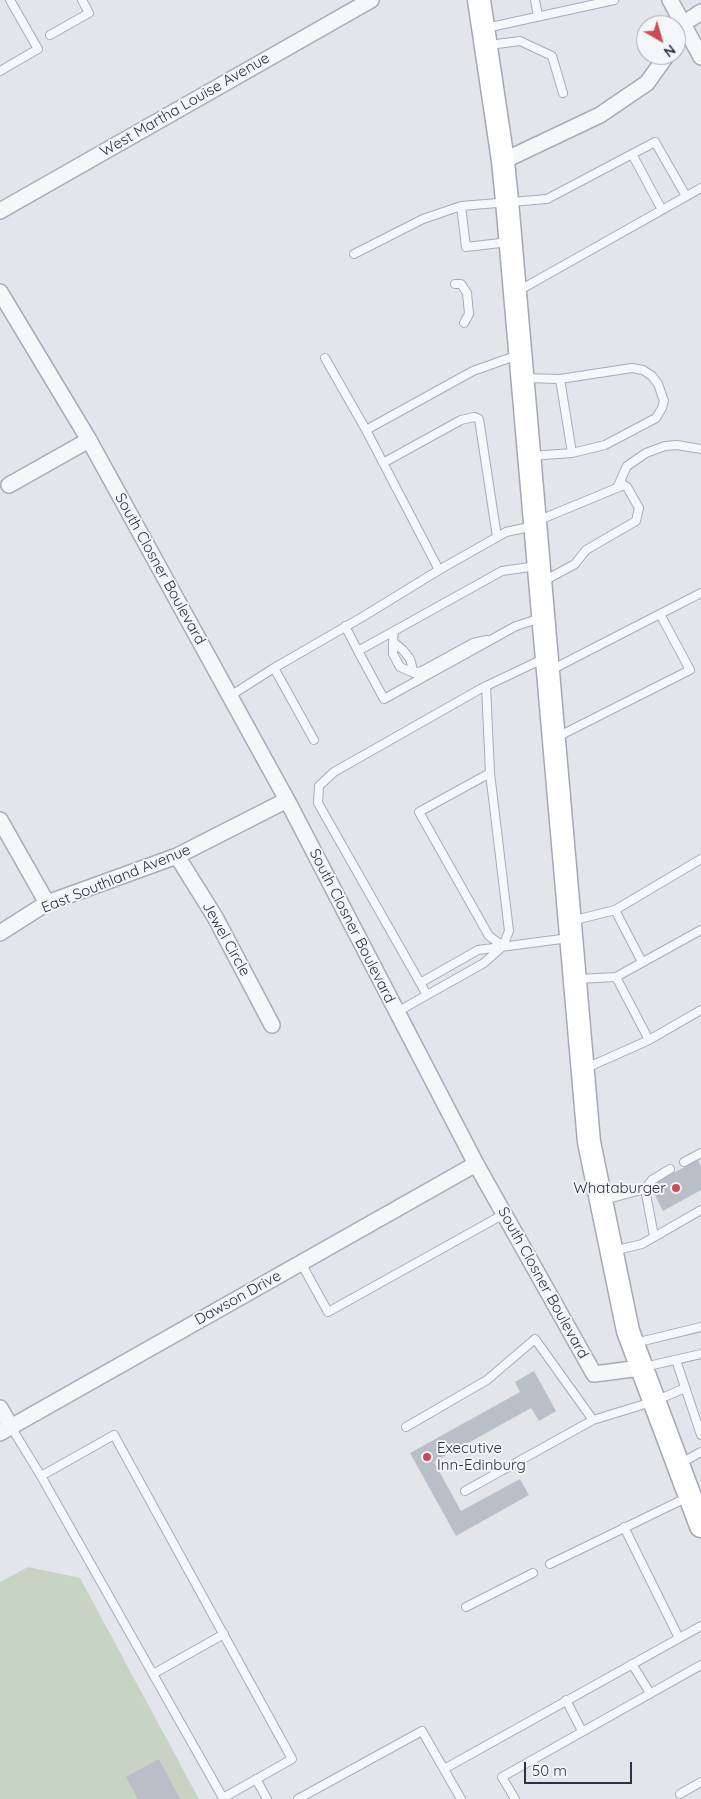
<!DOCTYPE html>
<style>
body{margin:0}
#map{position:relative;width:701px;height:1799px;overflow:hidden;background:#e3e5eb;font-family:Quicksand,sans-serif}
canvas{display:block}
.north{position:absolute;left:636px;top:15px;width:50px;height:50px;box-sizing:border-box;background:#f3f5f8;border:1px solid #a3a7b0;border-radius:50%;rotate:142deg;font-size:14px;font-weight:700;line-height:20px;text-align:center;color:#2b3243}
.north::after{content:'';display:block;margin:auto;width:18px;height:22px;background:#cc4c56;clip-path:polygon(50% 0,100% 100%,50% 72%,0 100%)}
.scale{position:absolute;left:524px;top:1762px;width:108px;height:22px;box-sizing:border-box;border:2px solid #2b3243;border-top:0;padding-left:6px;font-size:15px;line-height:18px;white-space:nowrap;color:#2b3243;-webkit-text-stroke:4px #f3f5f8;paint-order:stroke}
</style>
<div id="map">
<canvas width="701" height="1799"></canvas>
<div class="north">N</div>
<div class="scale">50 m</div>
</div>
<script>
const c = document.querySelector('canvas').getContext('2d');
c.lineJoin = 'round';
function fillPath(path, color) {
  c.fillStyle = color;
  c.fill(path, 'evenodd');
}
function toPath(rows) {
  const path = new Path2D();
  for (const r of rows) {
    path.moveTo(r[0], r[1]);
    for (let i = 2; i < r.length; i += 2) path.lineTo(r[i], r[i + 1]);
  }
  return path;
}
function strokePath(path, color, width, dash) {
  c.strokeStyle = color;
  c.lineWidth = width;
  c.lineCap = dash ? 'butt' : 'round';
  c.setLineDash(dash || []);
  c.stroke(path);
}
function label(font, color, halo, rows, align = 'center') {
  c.font = font + ' Quicksand,sans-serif';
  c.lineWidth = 4;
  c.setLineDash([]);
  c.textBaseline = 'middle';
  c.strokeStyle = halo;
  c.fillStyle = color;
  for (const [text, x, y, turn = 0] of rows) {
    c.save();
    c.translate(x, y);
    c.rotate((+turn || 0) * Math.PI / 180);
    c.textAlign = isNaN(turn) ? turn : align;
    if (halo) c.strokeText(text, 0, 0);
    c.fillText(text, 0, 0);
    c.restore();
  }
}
const green = toPath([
 [28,1567,80,1578,199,1799,0,1799,0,1582]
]);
const building = toPath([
 [698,1160,701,1166,701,1190,663,1211,650,1185],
 [534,1371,556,1411,539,1421,531,1408,434,1462,461,1511,520,1479,529,1495,456,1536,410,1453,520,1392,515,1382],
 [159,1759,180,1799,138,1799,126,1777]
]);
const service = toPath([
 [535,0,538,16],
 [486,28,614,0],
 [50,35,89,13,82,0],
 [489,45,520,41,552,56,563,93],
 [0,71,38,49,10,0],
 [632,154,662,210],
 [509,242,466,247,461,206,547,199,655,142,686,196],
 [354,254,423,219,461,206],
 [455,284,461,284,467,293,469,314,464,323],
 [518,291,701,188],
 [518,355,473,371,366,430,439,570,506,532,534,526],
 [325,358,366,430],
 [524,378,560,379,632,368,643,370,652,376,658,384,664,401,662,408,656,418,605,445,572,453,531,456],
 [560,379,572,453],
 [383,463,461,420,474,417,479,419,497,537],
 [617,488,627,466,646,453,665,446,677,445,701,449],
 [537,521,624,485,627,487,639,508,636,521,586,550,575,564,544,581],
 [537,566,502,571,358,651,384,699,516,626,541,618],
 [660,614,701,593],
 [345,626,358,651],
 [394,631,393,642,403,650,410,659,414,673,422,671,473,643,487,640],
 [393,642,393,654,400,667,414,673],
 [274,668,314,740],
 [551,670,660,614,690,670,555,738],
 [486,686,490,773],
 [230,696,274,668,364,616,439,570],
 [615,910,642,962],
 [571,921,615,910,701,859],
 [503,946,489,936,419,812,490,773,509,931,503,946,484,963,427,995,318,803,319,786,334,772,482,688,545,658],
 [578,979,616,977,701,930],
 [420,983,478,950,569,938],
 [397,1012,427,995],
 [649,1040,701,1010],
 [584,1069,649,1040,616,977],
 [684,1162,701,1153],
 [604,1200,645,1189],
 [654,1236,645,1189,652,1180,670,1169],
 [613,1251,642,1244,701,1210],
 [301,1263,328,1312,504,1214],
 [635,1343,701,1327],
 [676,1360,701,1435],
 [644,1367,701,1354],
 [11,1427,41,1476,114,1435,292,1759,223,1798,41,1476],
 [406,1427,487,1380,535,1339,593,1420],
 [681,1463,701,1452],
 [465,1491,593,1420,655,1401,685,1388],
 [624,1527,679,1638],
 [550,1564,688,1497],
 [466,1607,533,1573],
 [632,1664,650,1693],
 [153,1674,224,1634],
 [566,1700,582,1731],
 [444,1769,701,1626],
 [256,1779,267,1799],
 [680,1794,701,1782],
 [298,1799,422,1731,461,1799],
 [515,1799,502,1777,701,1665]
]);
const minor = toPath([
 [670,0,701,57],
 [676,38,683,24,701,12],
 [503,161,600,115,647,83,667,55],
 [0,211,371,0],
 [0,292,89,440,287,800,476,1164,594,1374,641,1368],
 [9,485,89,440],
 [0,820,47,903],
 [177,856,215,917,272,1025],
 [0,933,47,903,177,856,287,800],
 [0,1408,11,1427],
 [0,1433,476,1164]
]);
const primary = toPath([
 [479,0,503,161,507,201,589,1142,628,1331,701,1526]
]);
const markers = [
 [676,1188,5,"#cc4c56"],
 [427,1457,5,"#cc4c56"]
];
const streetNames = [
 ["West Martha Louise Avenue",185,105,-30],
 ["South Closner Boulevard",160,569,61],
 ["East Southland Avenue",116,879,-22],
 ["South Closner Boulevard",352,926,63],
 ["Jewel Circle",226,939,61],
 ["South Closner Boulevard",543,1283,61],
 ["Dawson Drive",238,1298,-29]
];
const poiNames = [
 ["Whataburger",666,1188],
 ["Executive",437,1448,"left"],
 ["Inn-Edinburg",437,1465,"left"]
];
fillPath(green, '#c7d4c4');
fillPath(building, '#babec8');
strokePath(service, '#a8acb5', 10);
strokePath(minor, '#a8acb5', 18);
strokePath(primary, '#a2a9b6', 25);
strokePath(service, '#f6f7f9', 8);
strokePath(minor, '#f6f7f9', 15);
strokePath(primary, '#fff', 22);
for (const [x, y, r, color] of markers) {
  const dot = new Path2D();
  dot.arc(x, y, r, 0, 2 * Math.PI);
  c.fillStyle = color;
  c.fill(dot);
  strokePath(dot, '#f3f5f8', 2);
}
label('15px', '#2b3243', '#f3f5f8', streetNames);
label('15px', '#2b3243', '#f3f5f8', poiNames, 'right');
</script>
